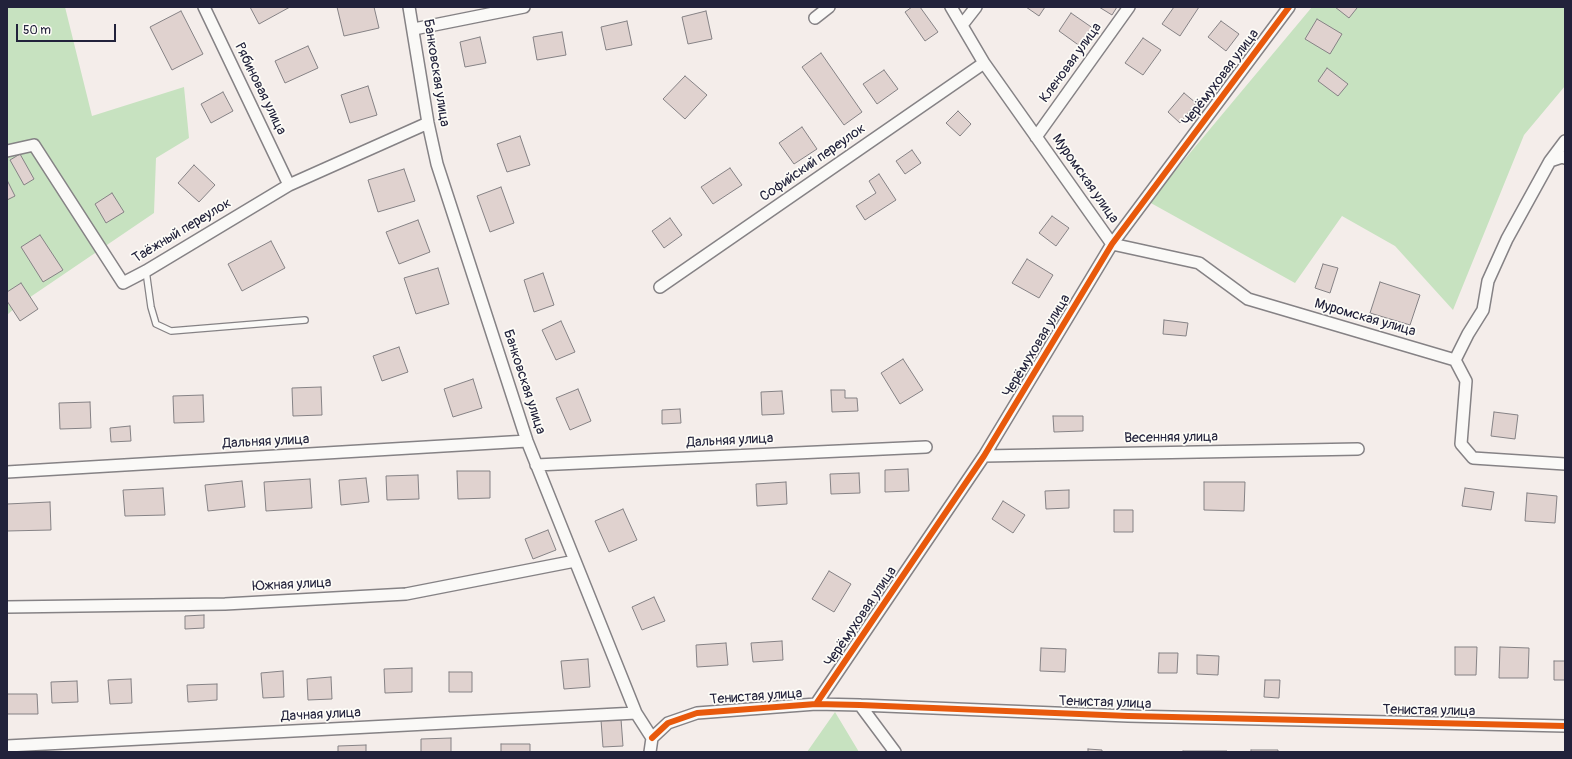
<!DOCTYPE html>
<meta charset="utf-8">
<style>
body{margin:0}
#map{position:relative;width:1572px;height:759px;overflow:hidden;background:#f4edea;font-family:Pangolin,sans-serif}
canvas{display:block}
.frame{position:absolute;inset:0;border:8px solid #22223b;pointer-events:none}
.scale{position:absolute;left:16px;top:24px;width:100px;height:18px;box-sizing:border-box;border:2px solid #22223b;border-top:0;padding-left:5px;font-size:12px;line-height:14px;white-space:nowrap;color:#22223b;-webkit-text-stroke:3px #fdfcf7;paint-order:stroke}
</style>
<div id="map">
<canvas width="1572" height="759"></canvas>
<div class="frame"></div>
<div class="scale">50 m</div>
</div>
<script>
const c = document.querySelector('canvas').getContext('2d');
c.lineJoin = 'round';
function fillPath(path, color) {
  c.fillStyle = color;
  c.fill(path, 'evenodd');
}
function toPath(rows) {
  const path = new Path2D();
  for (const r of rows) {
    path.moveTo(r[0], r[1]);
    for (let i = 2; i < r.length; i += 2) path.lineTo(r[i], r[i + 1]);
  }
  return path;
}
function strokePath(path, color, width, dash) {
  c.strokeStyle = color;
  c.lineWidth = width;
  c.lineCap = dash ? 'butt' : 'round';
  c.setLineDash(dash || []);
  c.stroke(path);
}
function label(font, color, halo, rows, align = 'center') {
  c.font = font + ' Pangolin,sans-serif';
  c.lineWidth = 3.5;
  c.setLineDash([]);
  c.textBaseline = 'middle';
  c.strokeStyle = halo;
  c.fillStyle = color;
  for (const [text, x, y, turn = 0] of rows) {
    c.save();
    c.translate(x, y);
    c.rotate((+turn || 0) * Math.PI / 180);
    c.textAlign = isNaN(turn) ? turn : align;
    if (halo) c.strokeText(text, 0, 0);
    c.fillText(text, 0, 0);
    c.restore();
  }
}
const green = toPath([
 [7,7,65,7,92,116,184,87,189,138,156,158,154,213,17,306,7,315],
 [1312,7,1565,7,1565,86,1524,135,1453,310,1395,246,1342,216,1295,283,1149,202],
 [835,712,859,752,807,752]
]);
const building = toPath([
 [250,7,290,7,259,24,250,7],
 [337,7,374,7,379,28,344,36,337,7],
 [912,7,920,7,938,32,925,41,905,12,912,7],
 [1026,7,1045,7,1039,16,1026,7],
 [1099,7,1117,7,1112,15,1099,7],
 [1174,7,1199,7,1180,36,1162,24,1174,7],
 [1335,7,1355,7,1357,8,1349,18,1335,7],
 [181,11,203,54,172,70,150,27,181,11],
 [706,11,712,39,688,44,682,17,706,11],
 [1071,13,1097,31,1084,49,1059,31,1071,13],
 [1317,19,1342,34,1330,54,1305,39,1317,19],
 [627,21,632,45,606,50,601,27,627,21],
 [1221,21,1239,34,1226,51,1208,37,1221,21],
 [562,32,566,55,537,60,533,37,562,32],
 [480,37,486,63,465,67,460,42,480,37],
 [1143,38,1161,50,1143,75,1125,63,1143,38],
 [308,46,318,68,285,83,275,61,308,46],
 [821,53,862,112,844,125,802,67,821,53],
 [1327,68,1348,84,1338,96,1318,81,1327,68],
 [884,70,898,89,877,104,863,84,884,70],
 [685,76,707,95,685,119,663,99,685,76],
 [368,86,377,115,350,123,341,95,368,86],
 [223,92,233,111,211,123,201,104,223,92],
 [1184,93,1196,103,1180,123,1168,112,1184,93],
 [958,111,971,124,960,136,946,123,958,111],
 [802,127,817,149,794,164,779,143,802,127],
 [520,136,530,165,507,172,497,144,520,136],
 [912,150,921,163,905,174,896,161,912,150],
 [20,154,34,179,24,185,10,160,20,154],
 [194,165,215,185,199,202,178,183,194,165],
 [730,168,742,185,713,204,701,187,730,168],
 [404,169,415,201,378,212,368,180,404,169],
 [879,174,896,200,865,220,856,206,876,193,869,181,879,174],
 [7,180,15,196,7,200,7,180],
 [501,187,514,223,490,232,477,196,501,187],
 [112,193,124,212,106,223,95,204,112,193],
 [1052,216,1069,228,1056,246,1039,233,1052,216],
 [670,218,682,235,664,248,652,231,670,218],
 [418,220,430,252,399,264,386,232,418,220],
 [40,235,63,270,43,282,21,247,40,235],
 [271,241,285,268,242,291,228,264,271,241],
 [1027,259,1053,275,1039,298,1012,283,1027,259],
 [1323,264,1338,268,1330,293,1315,288,1323,264],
 [438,268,449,304,416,314,404,278,438,268],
 [543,273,554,305,534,312,524,280,543,273],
 [1380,282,1420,295,1410,325,1370,313,1380,282],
 [21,283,38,309,20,321,7,301,7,292,21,283],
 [1164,320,1188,323,1186,336,1163,334,1164,320],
 [561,321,575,352,556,360,542,330,561,321],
 [399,347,408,372,382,381,373,356,399,347],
 [903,359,923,390,900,404,881,373,903,359],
 [473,379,482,408,453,417,444,389,473,379],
 [321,387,322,415,293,416,292,388,321,387],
 [578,389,591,421,570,430,556,398,578,389],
 [831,390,845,390,845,398,857,398,858,411,832,412,831,390],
 [782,391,784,414,762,415,761,392,782,391],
 [203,395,204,422,174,423,173,396,203,395],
 [90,402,91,428,60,429,59,403,90,402],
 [680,409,681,423,662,424,662,410,680,409],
 [1494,412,1518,415,1515,439,1491,436,1494,412],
 [1053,416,1083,416,1083,431,1054,432,1053,416],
 [130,426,131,441,111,442,110,428,130,426],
 [908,469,909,491,885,492,885,470,908,469],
 [457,471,490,471,490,498,458,499,457,471],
 [859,473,860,493,831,494,830,474,859,473],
 [418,475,419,499,387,500,386,476,418,475],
 [366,478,369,502,341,505,339,480,366,478],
 [310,479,312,508,266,511,264,482,310,479],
 [242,481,245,507,208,511,205,485,242,481],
 [786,482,787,504,757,506,756,484,786,482],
 [1204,482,1245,482,1244,511,1204,510,1204,482],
 [163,488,165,515,125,516,123,490,163,488],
 [1465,488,1494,492,1491,510,1462,506,1465,488],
 [1069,490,1069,508,1046,509,1045,491,1069,490],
 [1527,493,1557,496,1555,523,1525,521,1527,493],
 [1003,501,1025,515,1013,533,992,519,1003,501],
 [50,502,51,530,7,531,7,504,50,502],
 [623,509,637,540,609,552,595,521,623,509],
 [1114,510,1133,510,1133,532,1114,532,1114,510],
 [548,530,556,550,533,559,525,539,548,530],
 [829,571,851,584,834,612,812,599,829,571],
 [654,597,665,621,642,630,632,607,654,597],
 [204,615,204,628,185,629,185,616,204,615],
 [782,641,783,660,753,662,751,643,782,641],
 [726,643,728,665,697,667,696,645,726,643],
 [1455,647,1477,647,1476,675,1455,675,1455,647],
 [1500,647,1529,648,1528,678,1499,678,1500,647],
 [1041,648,1066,649,1065,672,1040,671,1041,648],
 [1159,653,1178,653,1177,673,1158,673,1159,653],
 [1197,655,1219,656,1218,675,1197,674,1197,655],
 [588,659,590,687,564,689,561,661,588,659],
 [1554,661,1565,661,1565,680,1554,680,1554,661],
 [412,668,412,692,385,693,384,669,412,668],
 [283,671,284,697,263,698,261,673,283,671],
 [449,672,472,672,472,692,449,692,449,672],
 [331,677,332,699,308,700,307,679,331,677],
 [131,679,132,703,110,704,108,680,131,679],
 [1265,680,1280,680,1279,698,1264,697,1265,680],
 [77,681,78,702,52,703,51,682,77,681],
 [217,684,217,700,188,702,187,685,217,684],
 [7,694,37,694,38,714,7,714,7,694],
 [621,719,623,746,603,747,601,720,621,719],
 [451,738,451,752,421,752,421,739,451,738],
 [501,744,530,744,530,752,501,752,501,744],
 [366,745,366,752,338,752,338,746,366,745],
 [1088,749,1102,750,1102,752,1088,752,1088,749],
 [1251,750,1278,750,1278,752,1251,752,1251,750],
 [1183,751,1227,751,1227,752,1183,752,1183,751]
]);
const lane = toPath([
 [146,271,151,307,156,324,171,331,305,320]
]);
const street = toPath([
 [204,7,289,185],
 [409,7,428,123,437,164,527,441,636,713,652,738,650,752],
 [951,7,984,63,1112,244,1199,263,1248,299,1455,360],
 [815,18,829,7],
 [962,25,976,7],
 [414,29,524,7],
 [1036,137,1129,7],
 [7,151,34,145,123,283,146,271,289,185,428,123],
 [1550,161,1565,141],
 [660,287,984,63],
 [1455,360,1468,334,1483,310,1488,281,1507,239,1550,161,1562,157,1565,158],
 [1455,360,1466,381,1461,444,1473,458,1565,464],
 [984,456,1358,449],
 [536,465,926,447],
 [7,472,527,441],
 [7,607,225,604,406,594,575,561],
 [816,704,984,456,1112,244,1289,7],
 [860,705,895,752],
 [652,738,668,723,697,713,816,704,860,705,1128,716,1565,726],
 [7,746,636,713]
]);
const cycleway = toPath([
 [816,704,984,456,1112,244,1289,7],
 [652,738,668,723,697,713,816,704,860,705,1128,716,1565,726]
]);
const streetNames = [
 ["Кленовая улица",1071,63,-54],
 ["Банковская улица",436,73,81],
 ["Черёмуховая улица",1221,78,-53],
 ["Рябиновая улица",260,89,64],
 ["Софийский переулок",813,163,-35],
 ["Муромская улица",1085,179,55],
 ["Таёжный переулок",182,231,-31],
 ["Муромская улица",1365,318,16],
 ["Черёмуховая улица",1037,346,-59],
 ["Банковская улица",524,382,72],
 ["Весенняя улица",1171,438,-1],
 ["Дальняя улица",730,441,-3],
 ["Дальняя улица",266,442,-3],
 ["Южная улица",292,585,-3],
 ["Черёмуховая улица",861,617,-56],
 ["Тенистая улица",756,697,-4],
 ["Тенистая улица",1105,703,2],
 ["Тенистая улица",1429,711,1],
 ["Дачная улица",321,715,-3]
];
fillPath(green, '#c7e2c0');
fillPath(building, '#e0d2cf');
strokePath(building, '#858285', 1);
strokePath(lane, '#858285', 8);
strokePath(street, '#858285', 14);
strokePath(lane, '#faf9f7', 5.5);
strokePath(street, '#faf9f7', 11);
strokePath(cycleway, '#e8590c', 6);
label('14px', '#22223b', '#fdfcf7', streetNames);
</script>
